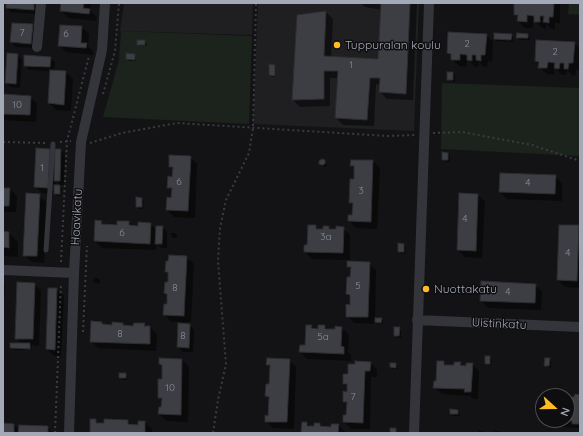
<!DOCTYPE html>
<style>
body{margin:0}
#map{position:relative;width:583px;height:436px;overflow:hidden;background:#131315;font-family:Quicksand,sans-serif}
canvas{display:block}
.frame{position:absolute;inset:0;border:4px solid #a3a9b7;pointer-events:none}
.north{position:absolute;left:535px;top:388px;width:40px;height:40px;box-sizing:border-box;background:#0e0e10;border:1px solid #4a4c53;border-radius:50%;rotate:111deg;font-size:11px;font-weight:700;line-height:16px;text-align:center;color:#a3a9b7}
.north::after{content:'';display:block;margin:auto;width:14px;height:18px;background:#ffbd21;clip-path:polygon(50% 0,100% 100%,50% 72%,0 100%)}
</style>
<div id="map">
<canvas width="583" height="436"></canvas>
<div class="frame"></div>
<div class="north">N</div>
</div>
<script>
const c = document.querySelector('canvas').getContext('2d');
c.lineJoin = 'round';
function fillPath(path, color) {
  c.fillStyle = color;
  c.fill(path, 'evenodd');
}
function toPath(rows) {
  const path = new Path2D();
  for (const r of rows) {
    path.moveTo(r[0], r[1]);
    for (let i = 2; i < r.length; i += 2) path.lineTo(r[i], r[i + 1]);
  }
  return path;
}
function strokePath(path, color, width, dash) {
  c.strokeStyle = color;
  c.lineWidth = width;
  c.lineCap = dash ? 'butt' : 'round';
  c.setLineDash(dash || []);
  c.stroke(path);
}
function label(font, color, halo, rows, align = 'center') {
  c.font = font + ' Quicksand,sans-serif';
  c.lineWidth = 3;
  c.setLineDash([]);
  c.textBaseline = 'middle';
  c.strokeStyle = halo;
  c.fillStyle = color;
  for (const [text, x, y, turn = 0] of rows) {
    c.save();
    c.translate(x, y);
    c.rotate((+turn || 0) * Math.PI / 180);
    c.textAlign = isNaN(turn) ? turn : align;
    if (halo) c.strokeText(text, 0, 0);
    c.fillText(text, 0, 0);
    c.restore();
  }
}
const built = toPath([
 [124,3,253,3,252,35,120,31],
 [258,3,419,3,414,131,253,124]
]);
const green = toPath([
 [569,3,580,3,580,15,568,14],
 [121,31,252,36,249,124,103,117,119,60],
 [442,83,580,88,580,156,441,149]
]);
const shadow = toPath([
 [7,3,39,3,38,14,11,12,7,8],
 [62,3,91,3,90,11,97,17,96,21,69,18,61,11],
 [361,3,417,3,413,100,387,99,380,92,380,85,376,84,374,126,343,125,336,118,338,78,330,78,330,106,300,107,293,100,326,12,333,19,331,57,379,60,382,10,365,7],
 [515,3,560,3,560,23,555,23,555,29,552,29,546,24,546,29,542,28,536,22,533,22,533,28,525,28,518,21,518,18,515,14],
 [32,25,37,30,36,48,16,47,11,42],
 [82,27,89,34,88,46,93,51,93,55,66,52,59,45],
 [486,35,493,42,492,62,488,61,487,67,484,67,479,62,478,67,475,67,469,61,467,61,466,67,459,66,452,59,452,57,448,53],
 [511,35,513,37,513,42,497,41,495,39],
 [528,35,530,37,530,40,519,40,517,38],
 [145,41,147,43,147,46,140,46,138,44],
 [574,43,580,49,580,70,576,70,575,76,572,75,567,70,566,75,562,75,556,69,554,69,554,75,547,74,539,67,540,65,536,61],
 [18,55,22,60,20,88,11,87,6,83],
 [134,55,136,57,136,61,129,61,127,59],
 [50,58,55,62,54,71,66,72,73,79,71,111,56,110,49,103,51,71,29,70,25,66],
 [274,66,276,68,276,77,272,77,270,75],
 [453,73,455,75,455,82,450,81,448,79],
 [3,95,30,97,37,104,36,122,3,120],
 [50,150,56,156,61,150,65,155,64,185,60,185,56,181,55,186,60,186,62,188,61,196,57,196,55,194,42,193,35,186],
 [448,154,450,156,450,162,445,162,443,160],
 [190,157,197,164,195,218,174,217,167,210,172,199,172,191,169,187,173,178,174,170,170,166],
 [324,161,326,163,327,166,325,167,320,163],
 [373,161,380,168,377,229,356,228,349,221,349,216,353,216,354,206,350,203,355,180,355,169,351,166],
 [555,176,562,183,562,201,507,199,500,192],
 [3,189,10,189,17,196,16,212,3,212],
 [39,195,46,202,44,263,32,262,24,255],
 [478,195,485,202,482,258,465,257,458,250],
 [141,199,144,201,143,209,139,209,137,207],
 [101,222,105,225,118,226,129,222,133,226,139,227,150,224,156,230,163,227,167,232,167,248,161,248,157,244,156,250,102,248,95,241],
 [316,226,319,230,324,230,328,227,332,230,343,228,350,235,350,260,312,259,305,252,308,246],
 [578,226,580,228,580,288,565,287,558,280],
 [3,232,9,233,18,242,18,257,3,256],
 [171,233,175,233,177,235,177,238,173,238,171,236],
 [404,245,406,247,405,254,401,254,399,252],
 [186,257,194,264,191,322,171,322,164,314,167,305,168,296,165,293,169,283,169,274,166,272],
 [369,263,376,270,375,319,381,319,383,321,383,324,378,324,374,320,374,324,354,323,347,316,351,306,351,298,347,294,351,278,352,270,348,266],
 [94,278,98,278,100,280,99,284,96,283,93,281],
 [3,284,5,286,4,302,3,302],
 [34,284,41,291,39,346,32,345,32,350,31,345,29,345,29,350,13,350,11,348,22,344,16,338],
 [535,284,542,292,541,310,488,308,481,300],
 [57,289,64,296,61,356,54,356,47,349],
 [102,323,105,326,113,326,123,324,126,326,134,327,144,324,147,327,150,327,157,334,156,351,98,348,91,341],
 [189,325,194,330,193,352,183,352,178,347],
 [311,326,315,330,319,330,325,326,329,330,336,330,342,328,349,335,348,352,351,355,351,361,307,359,300,352,306,346],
 [399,328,401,330,401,338,397,338,395,336],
 [490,357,492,360,491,366,488,365,486,363],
 [160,359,182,360,189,367,188,422,166,421,159,414,162,408,162,401,159,397,163,380,163,367,160,364],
 [549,359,551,361,551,368,548,367,545,365],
 [289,360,296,367,294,429,273,428,266,421,269,417,270,400,266,396,270,385,271,368,267,364],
 [370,362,377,370,377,377,371,377,370,429,351,429,344,421,347,416,348,405,344,402,348,393,348,388,344,384,349,375],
 [438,362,444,362,447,366,455,366,460,363,464,366,467,367,472,364,479,371,478,399,473,399,470,396,442,394,434,387,437,382],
 [396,364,398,366,398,369,393,369,391,367],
 [125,374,127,376,127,380,122,380,120,378],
 [547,394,553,394,555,396,546,396],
 [568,395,571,398,575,398,576,395,580,396,580,430,578,428,549,426,543,420,567,420,567,396,564,396],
 [458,411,460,413,459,416,453,416,451,414],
 [96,420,99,424,128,421,132,425,139,426,145,422,152,429,152,433,91,433],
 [307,423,311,427,315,427,320,424,323,427,332,428,339,425,346,433,302,433],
 [3,424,14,425,20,431,48,427,52,433,3,433],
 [478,430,483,431,486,433,478,433],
 [494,431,499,431,501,433,494,433]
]);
const building = toPath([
 [6,3,34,3,34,10,6,8,6,3],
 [61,3,84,3,83,8,90,9,89,14,60,11,61,3],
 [372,3,410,3,406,94,379,92,380,78,370,78,367,120,335,118,338,71,324,71,324,99,292,100,297,15,326,11,324,56,378,59,381,4,372,3],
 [514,3,554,3,553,17,549,17,549,23,543,22,544,16,540,16,540,22,534,22,534,16,527,15,527,22,517,21,518,15,514,15,514,3],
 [12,23,33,24,31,44,10,42,12,23],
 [60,25,82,26,81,43,87,43,86,48,58,46,60,25],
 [448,32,487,34,485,55,481,55,481,61,476,60,476,55,472,55,472,61,467,60,467,55,460,54,460,60,451,60,451,54,447,53,448,32],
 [494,33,512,34,511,40,494,39,494,33],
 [517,33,528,34,528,38,516,38,517,33],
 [137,40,145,40,145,45,137,45,137,40],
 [536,40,575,42,573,63,569,63,568,69,564,69,564,63,560,63,559,69,554,68,555,63,548,62,547,68,538,68,539,62,535,61,536,40],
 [7,53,18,54,16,84,5,83,7,53],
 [126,53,135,54,135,60,126,59,126,53],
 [24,55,51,57,50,67,24,66,24,55],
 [269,64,275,65,275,76,269,75,269,64],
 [50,70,66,71,64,105,48,103,50,70],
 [447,72,453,72,453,80,447,80,447,72],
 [3,94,31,96,30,115,3,114,3,94],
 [36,148,50,149,48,188,34,187,36,148],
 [55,149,61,149,60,181,54,181,55,149],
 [442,152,448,153,448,160,442,160,442,152],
 [169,155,191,156,188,211,166,210,167,197,171,198,172,188,167,188,168,176,172,177,173,167,169,167,169,155],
 [322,159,325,160,325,164,322,165,319,164,319,161,322,159],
 [351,160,373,160,371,222,348,221,348,215,352,215,353,203,349,203,350,179,354,179,354,166,350,166,351,160],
 [500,173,556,175,555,194,499,192,500,173],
 [54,185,60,185,60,194,54,194,54,185],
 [3,188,10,188,9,206,3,206,3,188],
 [26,193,40,194,37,256,23,256,26,193],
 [459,193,478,194,476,251,457,250,459,193],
 [136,197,142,198,142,207,136,207,136,197],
 [95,220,102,221,101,224,117,225,117,221,129,221,129,225,138,226,138,222,151,223,150,244,94,241,95,220],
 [308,225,316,225,316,229,323,229,323,226,329,226,329,229,336,229,336,226,344,227,343,253,304,252,304,245,307,245,308,225],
 [559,225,579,225,577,281,557,280,559,225],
 [156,226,163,226,162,244,155,244,156,226],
 [3,231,9,232,9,248,3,247,3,231],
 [398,243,404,244,404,252,398,252,398,243],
 [169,255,187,256,184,316,163,315,164,304,167,304,167,294,164,293,165,282,168,282,168,272,165,272,166,261,168,261,169,255],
 [347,261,370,262,368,317,346,317,346,304,350,305,350,295,346,294,347,277,350,277,351,267,347,267,347,261],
 [481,281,536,284,535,303,480,301,481,281],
 [17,282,35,283,33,339,15,339,17,282],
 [48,288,57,288,55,350,46,349,48,288],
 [375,318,382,318,381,323,375,322,375,318],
 [91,321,102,322,102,324,112,325,112,322,123,323,123,325,133,326,134,323,145,323,144,326,150,326,150,344,90,342,91,321],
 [178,323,190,324,189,348,177,347,178,323],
 [306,325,312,325,311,328,318,329,318,325,325,325,325,329,335,329,335,326,342,327,341,346,344,347,344,354,299,352,300,345,305,345,306,325],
 [394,327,400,327,399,336,394,336,394,327],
 [10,343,30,343,30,349,10,348,10,343],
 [485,356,490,356,490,364,485,364,485,356],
 [159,358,182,359,181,415,158,414,159,407,161,407,162,398,158,398,158,379,162,379,162,365,159,364,159,358],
 [267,358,290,359,287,422,265,422,265,415,268,416,269,397,265,396,266,384,269,384,270,365,266,365,267,358],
 [545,358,550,358,549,366,544,366,545,358],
 [355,361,371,362,370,371,365,371,363,423,343,422,343,415,346,415,347,402,343,402,343,391,347,392,347,384,343,384,343,374,348,374,348,364,355,364,355,361],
 [437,361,444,361,444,365,454,365,454,362,461,362,460,365,466,366,466,363,473,363,471,392,464,392,465,389,433,388,434,381,436,381,437,361],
 [390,363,396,363,396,368,390,367,390,363],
 [119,373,126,373,126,378,119,378,119,373],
 [563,393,569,394,569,397,574,397,575,394,580,395,579,424,572,424,572,421,553,420,567,420,567,396,563,396,563,393],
 [450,409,458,410,458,414,450,414,450,409],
 [90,419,96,419,96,423,104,423,104,419,128,420,128,424,138,425,138,421,145,421,145,433,90,433,90,419],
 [302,422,307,422,307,426,314,426,314,423,320,423,320,426,331,427,331,424,339,424,338,433,301,433,302,422],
 [3,423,14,424,14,433,3,433,3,423],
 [19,425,48,426,48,433,18,433,19,425],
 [390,428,396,428,396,433,390,433,390,428]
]);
const path = toPath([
 [103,94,115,51,119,3],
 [433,133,462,132,532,145,580,161],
 [3,142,46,143],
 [60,142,71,141],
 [90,143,122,133,177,123,387,136,415,135],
 [61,262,67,141,89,56],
 [83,332,87,246],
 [55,433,61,283],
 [213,433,218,400,226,364,218,261,220,228,226,200,249,153,253,128,256,3]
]);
const lane = toPath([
 [46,250,53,144]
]);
const street = toPath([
 [37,47,41,3],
 [3,270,74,273],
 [417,320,580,327],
 [69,433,74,273,81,142,102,50,105,3],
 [414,433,429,3]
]);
const markers = [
 [337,45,4,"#ffbd21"],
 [426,289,4,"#ffbd21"]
];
const numberNames = [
 ["7",22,33],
 ["6",66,34],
 ["2",467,44],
 ["2",555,52],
 ["1",351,65],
 ["10",17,105],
 ["1",42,168],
 ["6",179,182],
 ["4",528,183],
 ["3",361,191],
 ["4",465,219],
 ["6",122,233],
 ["3a",326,237],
 ["4",568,253],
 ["5",358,286],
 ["8",175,288],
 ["4",508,292],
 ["8",120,334],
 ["8",183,336],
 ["5a",323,337],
 ["10",170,388],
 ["7",353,397]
];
const poiNames = [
 ["Tuppuralan koulu",345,45],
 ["Nuottakatu",434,289]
];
const streetNames = [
 ["Haavikatu",77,217,-87],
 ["Uistinkatu",499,324,3]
];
fillPath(built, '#1f1f22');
fillPath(green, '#1b231c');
fillPath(shadow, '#0007');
fillPath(building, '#3c3e43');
strokePath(building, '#2d2d31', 1);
strokePath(path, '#3a3c42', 2, [2, 3]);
strokePath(lane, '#34353b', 5);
strokePath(street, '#34353b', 10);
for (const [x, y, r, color] of markers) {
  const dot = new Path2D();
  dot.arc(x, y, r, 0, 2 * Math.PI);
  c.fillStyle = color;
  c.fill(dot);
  strokePath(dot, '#0e0e10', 1.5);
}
label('10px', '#898e9a', null, numberNames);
label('12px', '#a3a9b7', '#0e0e10', poiNames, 'left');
label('12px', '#a3a9b7', '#0e0e10', streetNames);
</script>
